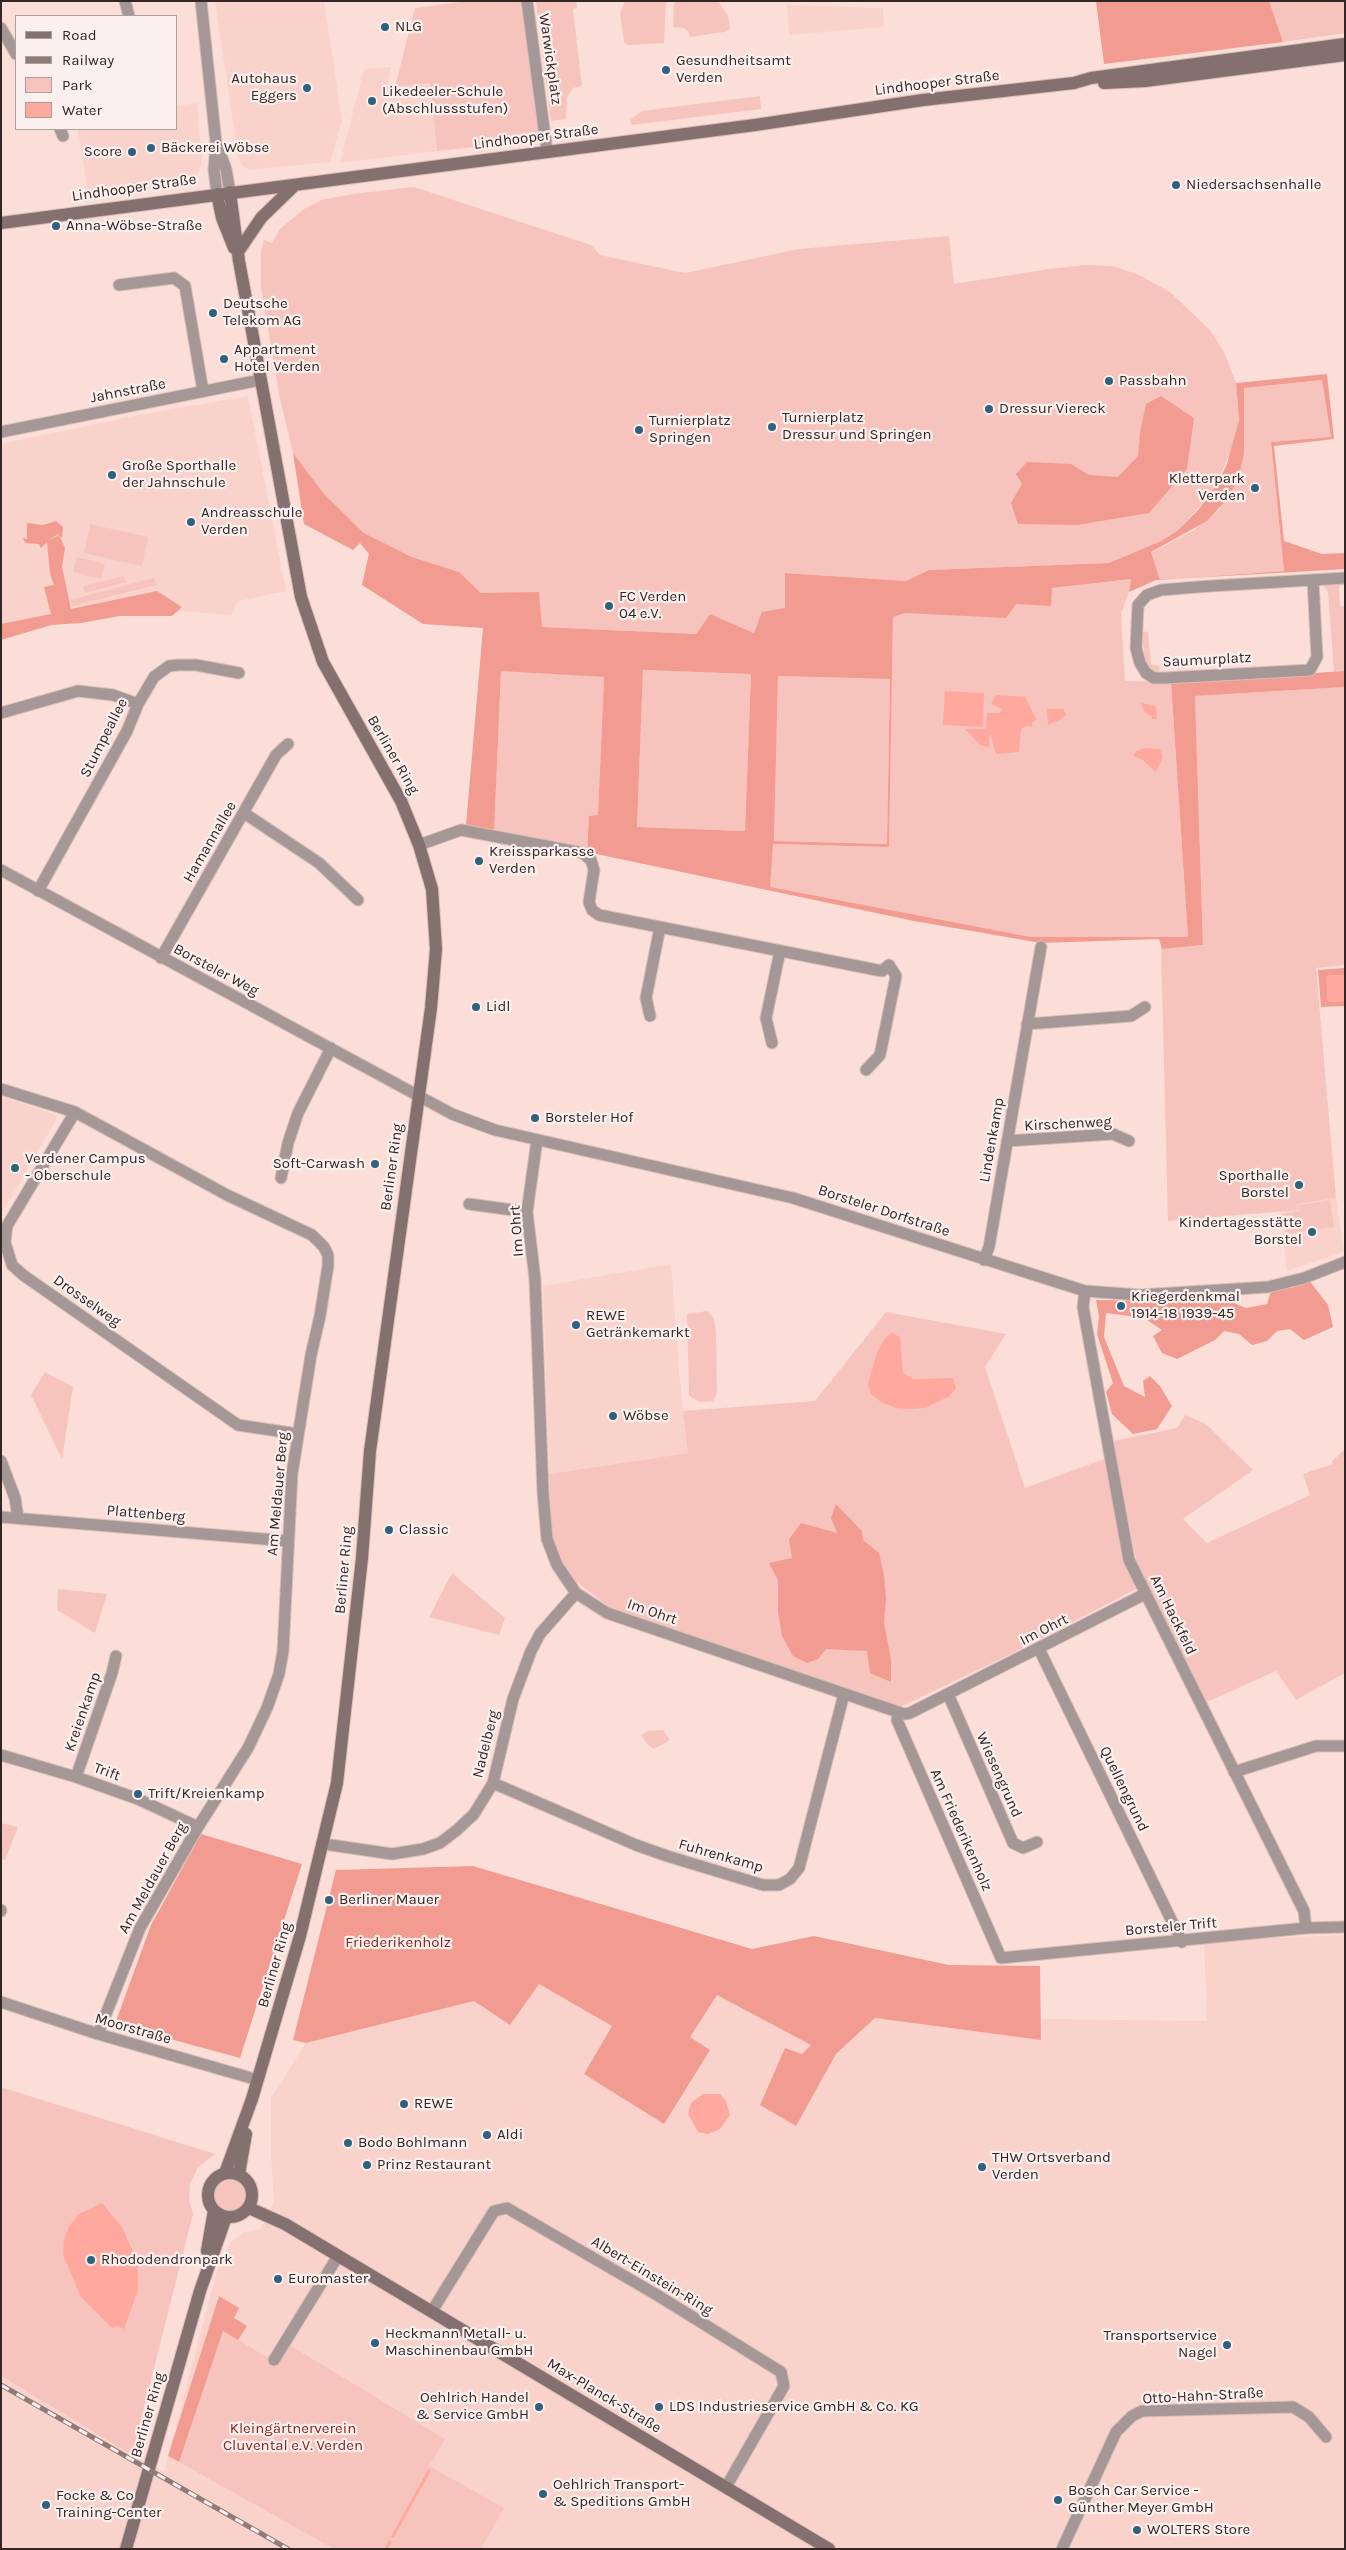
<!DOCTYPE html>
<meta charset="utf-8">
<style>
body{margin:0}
#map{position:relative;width:1346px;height:2550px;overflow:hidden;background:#fcded9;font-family:Karla,sans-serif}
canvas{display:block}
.frame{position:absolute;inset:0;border:2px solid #322725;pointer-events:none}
.legend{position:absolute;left:15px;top:15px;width:162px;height:115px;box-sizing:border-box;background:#fcf0ee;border:1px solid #aba09e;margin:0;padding:6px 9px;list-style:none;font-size:15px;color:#322725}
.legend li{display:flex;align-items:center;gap:10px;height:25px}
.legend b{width:25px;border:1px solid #aba09e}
</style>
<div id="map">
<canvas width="1346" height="2550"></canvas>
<div class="frame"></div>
<ul class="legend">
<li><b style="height:6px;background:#84716f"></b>Road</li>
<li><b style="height:6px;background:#8f7c78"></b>Railway</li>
<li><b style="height:14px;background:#f7c4bd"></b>Park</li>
<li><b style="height:14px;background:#ffa89d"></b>Water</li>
</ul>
</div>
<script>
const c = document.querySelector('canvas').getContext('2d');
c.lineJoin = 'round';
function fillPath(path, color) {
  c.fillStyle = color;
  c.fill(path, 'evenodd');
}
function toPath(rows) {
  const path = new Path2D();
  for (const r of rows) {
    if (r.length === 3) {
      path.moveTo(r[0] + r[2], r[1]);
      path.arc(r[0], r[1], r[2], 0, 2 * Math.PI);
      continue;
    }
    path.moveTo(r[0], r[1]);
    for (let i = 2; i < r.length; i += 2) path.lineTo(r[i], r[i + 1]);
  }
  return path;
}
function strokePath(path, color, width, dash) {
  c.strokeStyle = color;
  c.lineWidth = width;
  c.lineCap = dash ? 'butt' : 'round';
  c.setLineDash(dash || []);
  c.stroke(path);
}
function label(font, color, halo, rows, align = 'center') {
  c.font = font + ' Karla,sans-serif';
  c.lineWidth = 4.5;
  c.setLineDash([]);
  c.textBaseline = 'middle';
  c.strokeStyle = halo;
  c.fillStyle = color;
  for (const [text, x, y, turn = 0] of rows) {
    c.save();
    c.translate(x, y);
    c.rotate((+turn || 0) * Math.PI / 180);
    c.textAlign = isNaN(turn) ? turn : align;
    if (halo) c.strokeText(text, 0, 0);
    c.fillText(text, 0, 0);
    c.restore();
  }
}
const built = toPath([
 [215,1,324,1,342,120,330,162,249,170,242,165,238,156],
 [787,5,883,8,884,27,789,35],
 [391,67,387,87,430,83,437,151,340,163,364,69],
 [197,103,202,163,197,175,179,184,89,199,78,129,176,129,176,106],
 [248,396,286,591,238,601,231,615,168,610,86,617,36,630,1,633,1,444,144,414],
 [1,1096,56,1115,56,1120,1,1215],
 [1336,1198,1344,1252,1287,1271,1280,1211,1298,1210,1297,1204],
 [671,1264,679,1371,688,1453,549,1474,543,1286],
 [1345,1935,1345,2549,1,2549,1,2376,132,2455,164,2472,216,2274,231,2242,244,2232,261,2229,274,2203,271,2154,271,2098,306,2043,539,1984,612,2026,710,2050,689,2037,717,1995,811,2045,802,2054,796,2126,836,2054,875,2018,1041,2040,1042,2019,1207,2021,1204,1941]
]);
const green = toPath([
 [468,1,522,1,541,140,437,151,430,83,395,87,415,8],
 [576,1,577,8,573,9,582,86,573,88,567,98,566,119,551,121,536,2],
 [625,1,666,1,664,43,628,45,624,42,620,13],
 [674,1,718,1,728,16,730,29,724,32,690,37,688,31,684,28,673,27],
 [1269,1,1345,1,1345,33,1283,42],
 [760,96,761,109,631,125,630,120,642,111],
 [414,187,591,245,600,255,685,273,799,249,949,236,954,284,1049,269,1084,265,1113,266,1139,275,1170,292,1210,330,1224,352,1236,383,1239,420,1232,450,1210,495,1177,531,1161,541,1109,563,929,570,907,581,785,573,785,608,754,633,710,614,696,634,542,627,481,593,459,572,412,557,364,533,324,494,293,453,279,394,261,288,261,251,264,240,272,243,280,229,304,209,321,200,353,194],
 [1322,380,1331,437,1271,442,1284,571,1160,580,1151,553,1193,531,1219,510,1244,454,1244,388],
 [90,524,148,537,142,566,84,553],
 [77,557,105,564,101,579,73,572],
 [124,576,126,582,85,593,83,586],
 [154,578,156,585,72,606,70,600],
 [1131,579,1129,592,1121,613,1125,681,1171,682,1188,937,1031,937,769,887,773,844,889,847,893,617,906,613,1016,604,1052,588],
 [1345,583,1339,586,1340,606,1345,606,1345,671,1334,672,1328,592,1324,587,1325,585],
 [1141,631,1148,632,1151,664,1159,666,1160,669,1156,674,1151,672,1145,657],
 [501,670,604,677,598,816,589,816,587,852,494,833],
 [643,670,751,674,745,831,637,827],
 [778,676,890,679,887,844,774,841],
 [1345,687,1345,965,1316,968,1336,1198,1297,1204,1298,1210,1168,1221,1161,949,1203,945,1195,696],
 [1330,1200,1334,1227,1287,1234,1283,1214,1299,1211,1298,1205],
 [707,1311,714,1318,716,1334,717,1393,713,1401,699,1402,689,1395,687,1314],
 [886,1312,1006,1334,985,1367,1025,1488,1107,1458,1127,1565,1136,1589,1007,1656,900,1707,609,1607,569,1576,551,1534,549,1474,688,1453,683,1411,815,1401],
 [45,1372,73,1387,62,1459,31,1395],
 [1185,1415,1206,1424,1253,1470,1183,1519,1207,1543,1310,1495,1303,1474,1333,1464,1332,1461,1345,1449,1345,1673,1296,1700,1276,1671,1207,1702,1136,1560,1113,1441,1177,1428],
 [452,1573,505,1618,499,1635,429,1617],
 [58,1589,107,1594,95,1633,57,1610],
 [663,1730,670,1740,654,1749,647,1744,641,1735,648,1731],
 [1,1823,18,1827,5,1860,1,1859],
 [1,2087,215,2154,198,2167,190,2184,189,2199,193,2214,132,2455,1,2376],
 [230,2195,19],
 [223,2331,270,2359,281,2340,445,2439,429,2466,504,2508,481,2549,334,2549,179,2462]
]);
const forest = toPath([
 [1096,1,1269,1,1283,42,1104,64],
 [1327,374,1334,439,1274,446,1284,541,1322,554,1345,553,1345,569,1156,580,1129,592,1131,579,1052,588,1051,606,1016,604,1006,618,906,613,893,617,889,847,773,844,770,887,1031,937,1188,937,1171,682,1345,671,1345,687,1195,696,1203,945,1162,949,1159,939,1041,943,914,921,587,852,589,816,598,815,604,677,501,671,494,833,466,825,483,628,423,624,362,585,369,554,360,543,353,550,304,524,293,453,324,494,364,533,412,557,459,572,481,593,539,592,542,627,696,634,710,614,754,633,762,612,785,608,785,573,906,581,929,570,1109,563,1161,541,1177,531,1199,509,1219,481,1227,464,1239,420,1236,383],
 [1322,380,1331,437,1271,442,1284,571,1160,580,1151,552,1207,521,1229,497,1238,479,1244,454,1244,388],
 [643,670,751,674,745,831,637,827],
 [778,676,890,679,887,844,774,841],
 [1161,396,1194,418,1187,469,1149,513,1077,525,1018,524,1011,503,1022,484,1016,474,1027,462,1071,464,1089,475,1118,477,1138,456,1140,432,1146,404],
 [56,521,63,527,62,538,58,534,47,541,59,535,65,548,62,567,71,609,157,591,182,607,172,616,120,616,81,623,51,625,1,640,1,624,51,614,44,587,54,585,50,574,47,542,41,548,39,544,25,543,23,538,27,539,27,523,43,525],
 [1345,968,1345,975,1327,976,1328,1002,1345,1001,1345,1006,1321,1007,1318,970],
 [1309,1280,1328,1305,1333,1327,1304,1340,1290,1329,1277,1331,1267,1341,1252,1345,1239,1334,1224,1331,1215,1340,1177,1359,1162,1353,1153,1336,1162,1330,1144,1318,1106,1313,1104,1337,1124,1386,1145,1397,1143,1381,1150,1376,1160,1386,1172,1406,1157,1429,1133,1434,1112,1414,1106,1392,1113,1383,1097,1334,1099,1316,1096,1300,1169,1301,1231,1296,1236,1304,1246,1308,1267,1304,1271,1291,1294,1287],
 [836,1504,862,1531,863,1540,879,1553,884,1575,886,1599,884,1622,891,1660,891,1682,870,1673,867,1651,826,1649,818,1659,807,1663,793,1656,782,1636,778,1612,778,1580,769,1563,792,1558,789,1539,801,1523,837,1533,831,1518],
 [201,1834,302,1864,240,2058,115,2024,151,1925],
 [473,1866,752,1949,814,1936,949,1965,1040,1966,1041,2040,875,2018,836,2054,796,2126,760,2105,785,2048,802,2054,811,2045,717,1995,690,2037,710,2050,664,2124,584,2074,612,2026,539,1984,510,2025,474,2001,306,2043,293,2040,336,1870],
 [219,2296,239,2308,234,2318,247,2326,238,2340,223,2331,179,2462,168,2456]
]);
const water = toPath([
 [945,691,984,693,983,727,943,725],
 [996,695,1025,697,1037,720,1032,722,1032,727,1026,726,1021,729,1019,752,996,754,990,733,989,747,980,745,965,729,986,729,987,713,999,713,1002,709,991,704],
 [1142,703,1156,706,1157,719,1152,719,1152,716,1145,713,1143,707,1141,706],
 [1047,709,1063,709,1066,714,1063,718,1048,725],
 [1145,748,1160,749,1163,757,1156,772,1143,760,1133,756,1136,751],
 [1345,975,1345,1001,1328,1002,1326,976],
 [892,1333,900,1337,903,1373,913,1379,953,1378,956,1389,948,1397,925,1408,909,1409,896,1408,881,1402,871,1394,868,1384,877,1352,886,1337],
 [703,2094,720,2094,726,2101,730,2115,720,2129,708,2134,698,2132,688,2114,691,2103],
 [102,2203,122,2227,138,2263,138,2290,124,2329,117,2326,112,2328,81,2297,63,2255,64,2239,69,2226,79,2214]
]);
const stream = toPath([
 [393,2536,429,2471],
 [386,2549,390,2542]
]);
const street = toPath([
 [125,1,129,16],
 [201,1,216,143,214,170,217,194],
 [527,1,547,151],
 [1,28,16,54],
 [60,129,63,136],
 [218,147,226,169,230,192],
 [119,285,174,278,185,286,203,391],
 [1,432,260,380],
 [1313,580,1317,657,1310,670,1165,678,1154,678,1146,673,1140,663,1136,648,1138,605,1147,595,1161,590,1185,588,1211,586,1345,578],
 [1,713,78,691,113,695,138,704],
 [244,813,319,863,358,900],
 [419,845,461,830,583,853,591,860,594,870,589,902,592,910,599,915,882,971,889,965,896,976,880,1055,866,1070],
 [1,870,452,1114,495,1130,793,1198,1085,1291,1140,1295,1268,1287,1304,1278,1345,1262],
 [38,891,127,731,138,704,154,677,169,666,178,665,196,665,239,673],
 [161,958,276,755,288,744],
 [650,1016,646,998,660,927],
 [1027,1024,1131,1016,1145,1007],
 [772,1043,766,1018,780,951],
 [1,1089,75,1112,227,1195,312,1235,324,1247,328,1255,328,1266,320,1316,311,1355,292,1474,283,1651,279,1674,267,1708,248,1748,198,1827,140,1928,98,2034],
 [75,1112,7,1226,5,1242,12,1265,23,1275,238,1425,298,1434],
 [537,1140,527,1212,535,1279,543,1493,547,1539,557,1565,576,1593,607,1613,904,1714,910,1713,1145,1594],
 [1007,1141,1113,1134,1129,1141],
 [281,1178,288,1143,298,1113,331,1048],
 [469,1204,527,1212],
 [984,1260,989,1247,1041,947],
 [1085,1291,1083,1307,1129,1560,1304,1911,1306,1928],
 [1,1461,15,1498,18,1517],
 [1,1517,288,1541],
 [1039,1649,1182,1942],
 [948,1694,1013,1843,1023,1848,1037,1842],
 [898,1713,897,1720,1001,1958,1306,1928,1345,1927],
 [1,1755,76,1777,138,1799,198,1827],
 [1234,1772,1316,1746,1345,1746],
 [76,1777,112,1673,116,1656],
 [493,1783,636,1845,667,1856,763,1885,779,1885,790,1879,799,1868,844,1694],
 [324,1844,392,1854,423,1849,440,1843,457,1830,474,1814,493,1783,513,1699,531,1651,540,1634,576,1593],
 [1,1911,1,1910],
 [1,2002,98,2034,258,2080],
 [432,2311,494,2211,507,2208,657,2295,781,2372,784,2386,726,2487],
 [274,2360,338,2256],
 [1062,2549,1116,2432,1132,2416,1142,2411,1293,2407,1309,2417,1326,2437]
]);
const secondary = toPath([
 [1104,83,1145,81,1345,55],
 [217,194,222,218,234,248],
 [1,223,755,125,923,100,1074,83,1091,78,1345,44],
 [238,252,261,218,295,185],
 [230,2195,22],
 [225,2173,252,2099,300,1936,337,1783,362,1558,370,1451,431,1008,436,949,432,889,419,845,401,801,323,662,301,597,239,261,230,192],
 [239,2174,246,2134],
 [249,2208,285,2224,829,2549],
 [207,2251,214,2210],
 [126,2549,200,2291,226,2217]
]);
const rail = toPath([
 [1,2385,288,2549]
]);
const markers = [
 [385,27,5,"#30617f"],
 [666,70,5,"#30617f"],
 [307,88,5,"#30617f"],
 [372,101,5,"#30617f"],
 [151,148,5,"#30617f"],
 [132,152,5,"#30617f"],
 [1176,185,5,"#30617f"],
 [56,226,5,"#30617f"],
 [213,313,5,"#30617f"],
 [224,359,5,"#30617f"],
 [1109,381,5,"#30617f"],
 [989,409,5,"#30617f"],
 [772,427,5,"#30617f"],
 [639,430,5,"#30617f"],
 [112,475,5,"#30617f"],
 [1255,488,5,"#30617f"],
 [191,522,5,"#30617f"],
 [609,606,5,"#30617f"],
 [479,861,5,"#30617f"],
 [476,1007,5,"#30617f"],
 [535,1118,5,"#30617f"],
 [375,1164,5,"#30617f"],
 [15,1168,5,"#30617f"],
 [1299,1185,5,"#30617f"],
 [1312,1232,5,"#30617f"],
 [1121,1306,5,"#30617f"],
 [576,1325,5,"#30617f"],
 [613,1416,5,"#30617f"],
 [389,1530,5,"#30617f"],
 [138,1794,5,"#30617f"],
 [329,1900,5,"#30617f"],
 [404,2104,5,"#30617f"],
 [487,2135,5,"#30617f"],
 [348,2143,5,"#30617f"],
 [367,2165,5,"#30617f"],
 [982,2167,5,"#30617f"],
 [91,2260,5,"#30617f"],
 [278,2279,5,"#30617f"],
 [375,2343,5,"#30617f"],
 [1227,2345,5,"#30617f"],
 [539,2407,5,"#30617f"],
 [659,2407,5,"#30617f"],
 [543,2494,5,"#30617f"],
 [1058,2500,5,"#30617f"],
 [46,2505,5,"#30617f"],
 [1137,2530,5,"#30617f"]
];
const poiNames = [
 ["NLG",395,27],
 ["Gesundheitsamt",676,61],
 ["Verden",676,78],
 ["Autohaus",297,79,"right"],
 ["Eggers",297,96,"right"],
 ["Likedeeler-Schule",382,92],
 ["(Abschlussstufen)",382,109],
 ["Bäckerei Wöbse",161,148],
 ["Score",122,152,"right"],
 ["Niedersachsenhalle",1186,185],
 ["Anna-Wöbse-Straße",66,226],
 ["Deutsche",223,304],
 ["Telekom AG",223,321],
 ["Appartment",234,350],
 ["Hotel Verden",234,367],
 ["Passbahn",1119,381],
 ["Dressur Viereck",999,409],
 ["Turnierplatz",782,418],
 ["Dressur und Springen",782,435],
 ["Turnierplatz",649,421],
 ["Springen",649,438],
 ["Große Sporthalle",122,466],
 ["der Jahnschule",122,483],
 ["Kletterpark",1245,479,"right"],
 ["Verden",1245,496,"right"],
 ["Andreasschule",201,513],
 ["Verden",201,530],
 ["FC Verden",619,597],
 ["04 e.V.",619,614],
 ["Kreissparkasse",489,852],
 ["Verden",489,869],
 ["Lidl",486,1007],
 ["Borsteler Hof",545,1118],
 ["Verdener Campus",25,1159],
 ["- Oberschule",25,1176],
 ["Soft-Carwash",365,1164,"right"],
 ["Sporthalle",1289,1176,"right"],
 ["Borstel",1289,1193,"right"],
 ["Kindertagesstätte",1302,1223,"right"],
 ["Borstel",1302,1240,"right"],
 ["Kriegerdenkmal",1131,1297],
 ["1914-18 1939-45",1131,1314],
 ["REWE",586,1316],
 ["Getränkemarkt",586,1333],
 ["Wöbse",623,1416],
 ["Classic",399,1530],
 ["Trift/Kreienkamp",148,1794],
 ["Berliner Mauer",339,1900],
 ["REWE",414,2104],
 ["Aldi",497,2135],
 ["Bodo Bohlmann",358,2143],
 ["THW Ortsverband",992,2158],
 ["Verden",992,2175],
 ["Prinz Restaurant",377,2165],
 ["Rhododendronpark",101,2260],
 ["Euromaster",288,2279],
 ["Heckmann Metall- u.",385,2334],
 ["Maschinenbau GmbH",385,2351],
 ["Transportservice",1217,2336,"right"],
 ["Nagel",1217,2353,"right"],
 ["Oehlrich Handel",529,2398,"right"],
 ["& Service GmbH",529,2415,"right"],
 ["LDS Industrieservice GmbH & Co. KG",669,2407],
 ["Oehlrich Transport-",553,2485],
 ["& Speditions GmbH",553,2502],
 ["Bosch Car Service -",1068,2491],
 ["Günther Meyer GmbH",1068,2508],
 ["Focke & Co",56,2496],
 ["Training-Center",56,2513],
 ["WOLTERS Store",1147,2530]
];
const streetNames = [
 ["Warwickplatz",550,59,82],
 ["Lindhooper Straße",937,83,-7],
 ["Lindhooper Straße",536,137,-7],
 ["Lindhooper Straße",134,188,-8],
 ["Jahnstraße",128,391,-11],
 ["Saumurplatz",1207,660,-3],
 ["Stumpeallee",104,738,-63],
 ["Berliner Ring",393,755,60],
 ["Hamannallee",210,842,-60],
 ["Borsteler Weg",216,970,28],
 ["Kirschenweg",1068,1124,-3],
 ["Lindenkamp",992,1140,-80],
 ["Berliner Ring",392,1167,-82],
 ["Borsteler Dorfstraße",884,1211,18],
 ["Im Ohrt",517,1231,-94],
 ["Drosselweg",87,1301,35],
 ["Am Meldauer Berg",278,1494,-85],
 ["Plattenberg",146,1514,5],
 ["Berliner Ring",344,1570,-85],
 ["Im Ohrt",652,1612,19],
 ["Am Hackfeld",1173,1615,64],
 ["Im Ohrt",1044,1630,-27],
 ["Kreienkamp",83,1712,-71],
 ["Nadelberg",486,1744,-76],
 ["Trift",107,1772,20],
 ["Wiesengrund",999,1775,66],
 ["Quellengrund",1124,1789,64],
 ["Am Friederikenholz",961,1830,66],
 ["Fuhrenkamp",721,1856,16],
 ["Am Meldauer Berg",153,1878,-61],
 ["Borsteler Trift",1171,1927,-5],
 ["Berliner Ring",275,1965,-74],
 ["Moorstraße",133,2029,16],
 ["Albert-Einstein-Ring",652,2276,31],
 ["Max-Planck-Straße",604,2396,31],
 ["Otto-Hahn-Straße",1203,2396,-3],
 ["Berliner Ring",148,2415,-74]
];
const parkNames = [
 ["Friederikenholz",398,1943],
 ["Kleingärtnerverein",293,2429],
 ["Cluvental e.V. Verden",293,2446]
];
fillPath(built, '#f9d2cc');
fillPath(green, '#f7c4bd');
fillPath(forest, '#f29c91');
fillPath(water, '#ffa89d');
strokePath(stream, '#ffa89d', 3);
strokePath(street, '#d8bdb9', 13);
strokePath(secondary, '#d8bdb9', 14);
strokePath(street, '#a49795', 11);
strokePath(secondary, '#84716f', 12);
strokePath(rail, '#8f7c78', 5);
strokePath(rail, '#fcf0ee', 3, [9]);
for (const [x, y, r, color] of markers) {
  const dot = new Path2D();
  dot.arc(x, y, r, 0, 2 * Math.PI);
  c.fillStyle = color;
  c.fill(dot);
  strokePath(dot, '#fcf0ee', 2);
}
label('15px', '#322725', '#fcf0ee', poiNames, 'left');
label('15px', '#322725', '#fcf0ee', streetNames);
label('15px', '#85231e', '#fcf0ee', parkNames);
</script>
